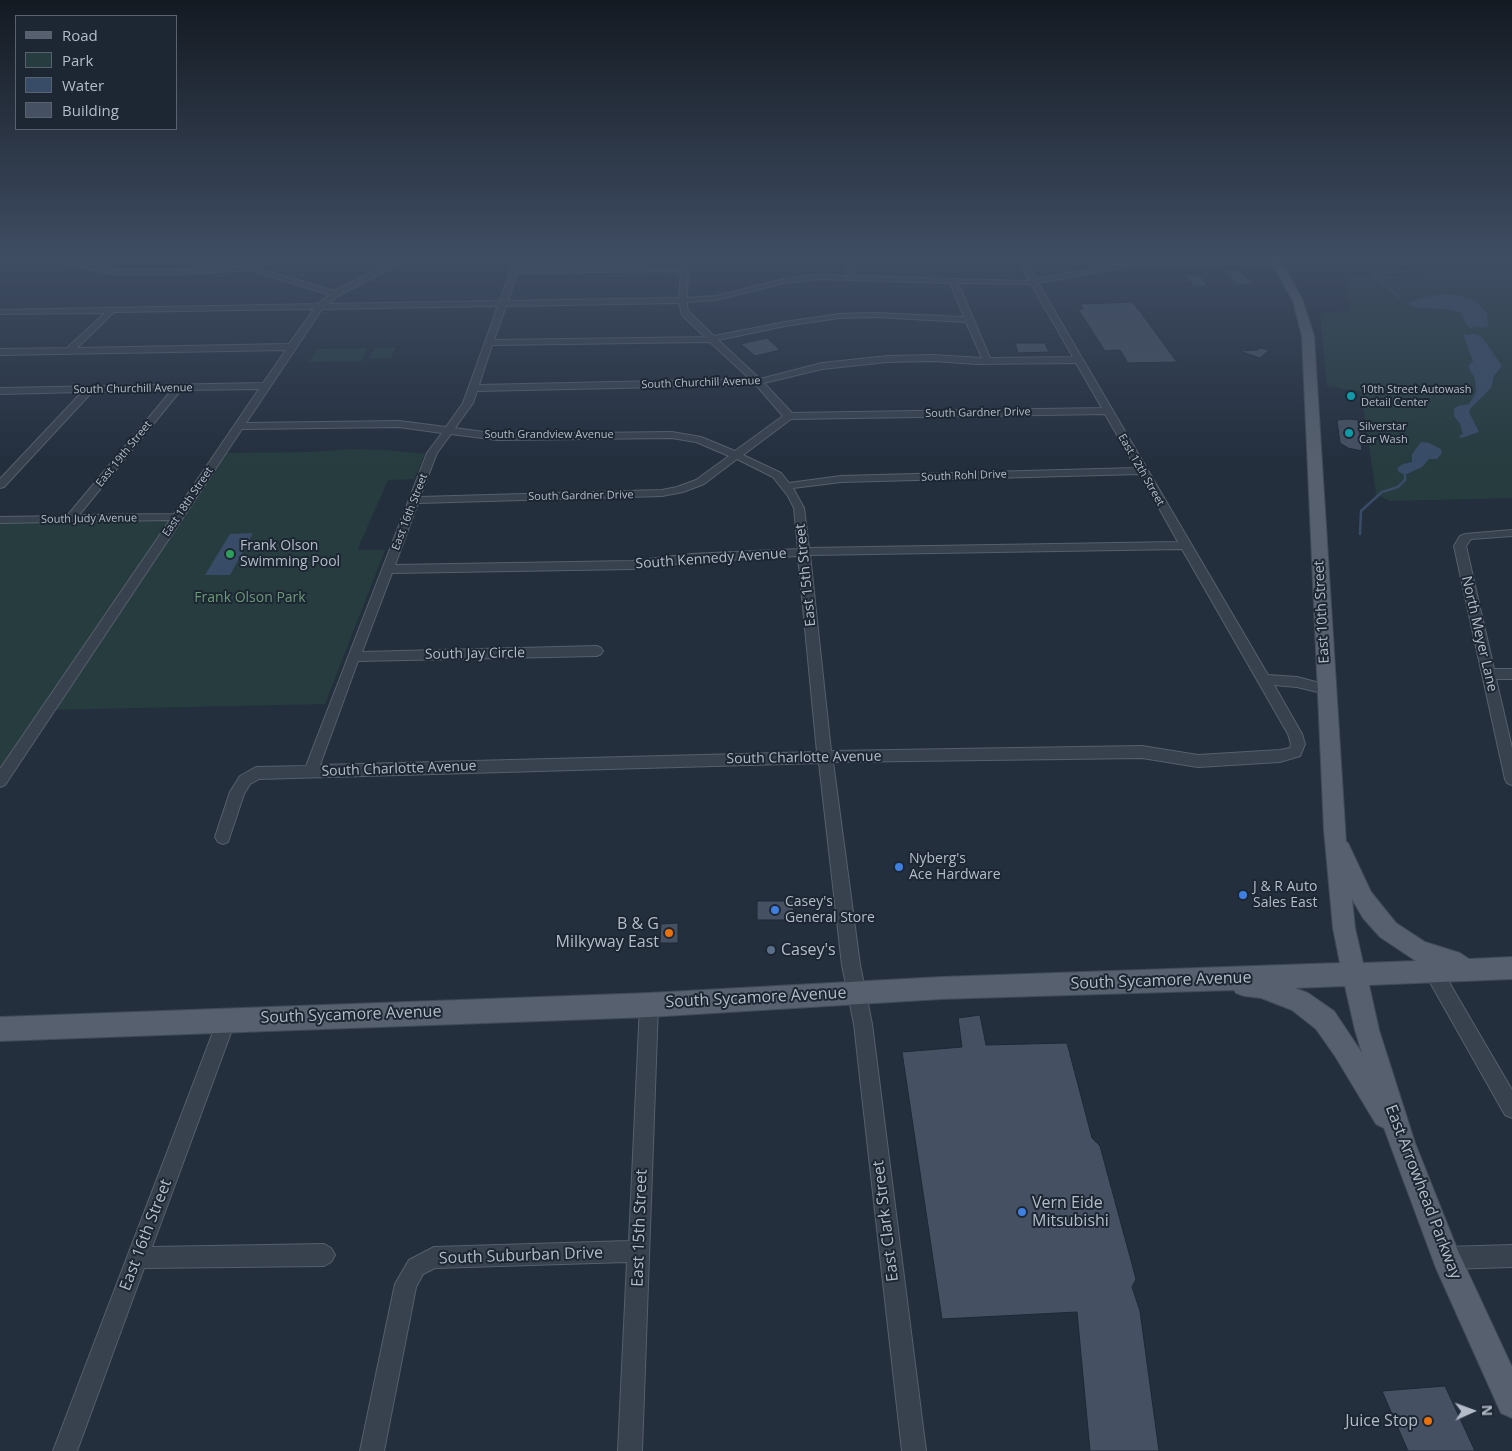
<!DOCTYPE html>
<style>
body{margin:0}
#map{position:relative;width:1512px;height:1451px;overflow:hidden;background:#242f3e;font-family:"Open Sans",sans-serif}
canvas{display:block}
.legend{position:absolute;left:15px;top:15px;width:162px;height:115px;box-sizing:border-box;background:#1d2633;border:1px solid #59626f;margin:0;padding:6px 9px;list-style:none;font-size:15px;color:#b4bcc9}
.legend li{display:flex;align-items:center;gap:10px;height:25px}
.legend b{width:25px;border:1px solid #59626f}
.north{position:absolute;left:1447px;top:1386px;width:50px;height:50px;-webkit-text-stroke:4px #1d2633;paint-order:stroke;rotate:88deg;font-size:14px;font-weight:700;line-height:20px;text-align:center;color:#b4bcc9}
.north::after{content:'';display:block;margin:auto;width:18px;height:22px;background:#b4bcc9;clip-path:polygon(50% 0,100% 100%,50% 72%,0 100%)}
</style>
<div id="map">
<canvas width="1512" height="1451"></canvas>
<ul class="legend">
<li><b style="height:6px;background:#56606e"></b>Road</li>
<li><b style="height:14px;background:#263c3f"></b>Park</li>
<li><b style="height:14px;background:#394c67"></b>Water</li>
<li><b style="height:14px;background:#455162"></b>Building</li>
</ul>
<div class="north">N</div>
</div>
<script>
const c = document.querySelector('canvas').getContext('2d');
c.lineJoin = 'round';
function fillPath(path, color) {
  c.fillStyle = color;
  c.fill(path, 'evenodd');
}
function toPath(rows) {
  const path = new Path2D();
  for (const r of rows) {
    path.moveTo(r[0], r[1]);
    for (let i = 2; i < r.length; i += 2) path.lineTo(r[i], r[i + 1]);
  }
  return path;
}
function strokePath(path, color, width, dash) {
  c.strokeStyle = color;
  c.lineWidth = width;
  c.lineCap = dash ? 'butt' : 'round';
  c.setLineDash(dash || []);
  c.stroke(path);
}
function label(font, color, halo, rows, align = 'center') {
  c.font = font + ' "Open Sans",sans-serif';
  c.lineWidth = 4;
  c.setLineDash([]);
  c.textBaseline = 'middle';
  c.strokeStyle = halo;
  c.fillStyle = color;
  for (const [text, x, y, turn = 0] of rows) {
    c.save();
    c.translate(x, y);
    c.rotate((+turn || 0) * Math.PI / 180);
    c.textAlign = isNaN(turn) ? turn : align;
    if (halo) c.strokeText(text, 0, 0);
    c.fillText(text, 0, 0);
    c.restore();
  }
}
const green = toPath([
 [1430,258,1512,258,1512,498,1390,501,1376,494,1361,392,1327,386,1320,313,1350,311,1347,276,1421,274,1434,269,1437,263],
 [396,347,391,358,369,359,375,348],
 [368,348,361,361,309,362,318,349],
 [352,449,387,450,425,454,414,479,388,480,359,546,358,550,385,550,325,704,48,710,0,781,0,520,178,517,227,453,308,452]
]);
const water = toPath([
 [1440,294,1456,295,1474,300,1487,313,1488,324,1490,326,1483,328,1473,326,1473,329,1471,329,1465,323,1463,315,1460,312,1447,309,1415,308,1408,304,1411,301],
 [1472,333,1482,337,1502,366,1494,376,1491,388,1470,409,1469,412,1479,432,1461,438,1459,436,1463,434,1460,424,1454,416,1454,409,1458,406,1469,404,1476,393,1475,379,1468,366,1473,361,1463,334,1470,335],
 [1421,442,1429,443,1441,449,1442,453,1437,459,1429,459,1422,467,1405,475,1399,472,1397,468,1403,464,1412,462,1412,454],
 [253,533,230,575,205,575,230,534]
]);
const streamFar1 = toPath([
 [1399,297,1373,274,1419,270,1430,263,1423,258]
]);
const stream = toPath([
 [1360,534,1361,511,1382,492,1398,487,1405,480,1405,475]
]);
const building = toPath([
 [1223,270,1238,270,1253,284,1237,285,1223,270],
 [1185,275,1199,275,1208,286,1194,286,1185,275],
 [1133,302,1177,362,1128,363,1120,350,1105,351,1078,309,1083,309,1080,304,1133,302],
 [767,338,780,350,755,356,741,344,767,338],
 [1015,343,1045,343,1049,352,1018,353,1015,343],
 [1260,348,1269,350,1260,358,1239,351,1257,350,1260,348],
 [1349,419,1358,420,1362,451,1348,448,1340,443,1337,420,1349,419],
 [757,901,793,901,794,920,757,920,757,901],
 [678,923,678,943,660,943,661,924,678,923],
 [980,1015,986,1045,1067,1043,1092,1138,1100,1146,1136,1279,1132,1287,1140,1311,1159,1451,1090,1451,1077,1312,942,1319,902,1052,962,1047,958,1018,980,1015],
 [1445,1386,1475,1451,1408,1451,1382,1391,1445,1386]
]);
const minor = toPath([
 [57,258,67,258,113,270,181,270,251,266,334,291,384,266,362,258,374,258,390,263,400,258,409,258,338,296,328,304,500,301,515,258,523,258,519,269,681,267,681,258,734,258,715,263,688,263,687,298,716,296,784,279,818,275,848,276,844,258,852,258,856,276,1025,281,1029,280,1016,258,1024,258,1036,279,1126,263,1278,260,1278,264,1275,264,1126,267,1038,283,1268,675,1297,677,1331,686,1333,689,1331,692,1326,694,1297,687,1274,685,1302,734,1305,744,1300,756,1280,762,1198,767,1142,758,833,762,860,965,872,1024,926,1451,902,1451,854,1024,842,965,819,763,259,779,250,784,244,794,228,842,223,844,218,842,215,837,230,792,240,776,256,767,306,766,427,453,442,433,399,427,242,429,5,785,0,787,0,769,170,520,0,523,0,517,67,516,171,391,92,392,4,487,0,488,0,479,82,392,0,394,0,388,263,383,286,350,0,355,0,349,67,348,105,313,0,314,0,310,318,304,329,295,251,270,181,274,113,274,70,265,57,258],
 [681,271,679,298,508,301,517,273,681,271],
 [818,279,950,283,964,317,875,313,839,314,785,322,714,336,689,312,687,307,687,302,716,300,784,283,818,279],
 [958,283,1031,284,1073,357,990,358,958,283],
 [679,303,682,315,705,337,494,340,506,306,679,303],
 [498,306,463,403,446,427,399,421,246,423,322,309,498,306],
 [314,309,289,344,77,348,114,312,314,309],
 [875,317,966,322,982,358,934,355,887,356,822,363,760,379,718,340,785,326,839,318,875,317],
 [710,342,750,379,479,385,492,345,710,342],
 [934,361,976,364,1076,363,1102,408,792,413,764,383,822,369,887,362,934,361],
 [756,385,783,416,735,451,701,437,672,432,498,434,455,428,473,403,477,391,756,385],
 [259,389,174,514,79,515,181,390,259,389],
 [1105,414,1136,468,841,476,789,483,781,473,743,455,791,419,1105,414],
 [451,434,498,440,672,438,696,442,729,456,696,480,677,487,662,490,420,497,437,453,451,434],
 [737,459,773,477,788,496,794,508,798,549,691,554,632,561,395,565,418,503,662,496,683,492,704,484,737,459],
 [1140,474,1178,542,809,548,804,508,793,488,841,482,1140,474],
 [1182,549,1288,734,1291,744,1290,748,1280,750,1198,755,1142,746,831,751,810,555,1182,549],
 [798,556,817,752,320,765,358,661,597,656,601,654,603,651,601,648,597,646,362,652,392,573,632,569,691,562,798,556],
 [1512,530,1512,536,1471,539,1466,546,1494,669,1512,669,1512,679,1496,679,1512,748,1512,785,1507,783,1505,779,1454,546,1460,536,1465,534,1512,530],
 [1433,963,1439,965,1512,1090,1512,1118,1505,1115,1427,977,1424,971,1427,965,1433,963],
 [649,996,655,999,658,1005,642,1451,618,1451,627,1262,435,1268,423,1274,416,1287,384,1451,360,1451,395,1284,409,1260,434,1247,629,1241,640,1005,643,999,649,996],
 [227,1010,233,1013,236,1019,152,1247,324,1244,331,1248,335,1255,331,1262,324,1266,144,1268,77,1451,53,1451,218,1019,221,1013,227,1010],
 [1512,1245,1512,1267,1446,1269,1439,1265,1435,1258,1439,1251,1446,1247,1512,1245]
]);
const major = toPath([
 [1267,258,1277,258,1287,271,1303,301,1314,336,1346,842,1348,843,1371,892,1396,923,1425,942,1460,953,1469,959,1512,957,1512,979,1369,985,1379,1030,1415,1143,1458,1251,1512,1367,1512,1418,1501,1413,1436,1268,1384,1128,1376,1124,1335,1056,1316,1029,1292,1010,1261,998,1244,996,1236,993,1234,990,941,999,649,1017,0,1041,0,1017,649,993,941,977,1340,963,1333,928,1324,830,1302,336,1293,301,1277,272,1267,258],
 [1352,899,1363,918,1380,937,1416,961,1363,963,1355,928,1352,899],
 [1345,986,1355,1030,1362,1053,1334,1011,1308,993,1295,988,1345,986]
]);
const markers = [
 [1351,396,5,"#0f9aa8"],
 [1349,433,5,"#0f9aa8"],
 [230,554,5,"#2e9e5b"],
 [899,867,5,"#3f7fe0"],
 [1243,895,5,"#3f7fe0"],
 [775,910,5,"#3f7fe0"],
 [669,933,5,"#e8710a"],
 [771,950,5,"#5c6f8a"],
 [1022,1212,5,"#3f7fe0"],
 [1428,1421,5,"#e8710a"]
];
const farStreetnames = [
 ["South Churchill Avenue",701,383,-2],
 ["South Churchill Avenue",133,389,-1],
 ["South Gardner Drive",978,413,-1],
 ["South Grandview Avenue",549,435],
 ["East 19th Street",124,454,-51],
 ["East 12th Street",1141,470,60],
 ["South Rohl Drive",964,476,-2],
 ["South Gardner Drive",581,496,-1],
 ["East 18th Street",188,502,-56],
 ["East 16th Street",410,512,-69],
 ["South Judy Avenue",89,519,-1]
];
const farPoinames = [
 ["10th Street Autowash",1361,390],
 ["Detail Center",1361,403],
 ["Silverstar",1359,427],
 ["Car Wash",1359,440]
];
const poiNames = [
 ["Frank Olson",240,546],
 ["Swimming Pool",240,562],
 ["Nyberg's",909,859],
 ["Ace Hardware",909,875],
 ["J & R Auto",1253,887],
 ["Sales East",1253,903],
 ["Casey's",785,902],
 ["General Store",785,918]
];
const streetNames = [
 ["South Kennedy Avenue",711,559,-4],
 ["East 15th Street",806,575,-96],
 ["East 10th Street",1322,612,-93],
 ["North Meyer Lane",1479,634,77],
 ["South Jay Circle",475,654,-1],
 ["South Charlotte Avenue",804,758,-1],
 ["South Charlotte Avenue",399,769,-2]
];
const parkNames = [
 ["Frank Olson Park",250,598]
];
const nearPoinames = [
 ["B & G",659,924],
 ["Milkyway East",659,942],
 ["Casey's",781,950,"left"],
 ["Vern Eide",1032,1203,"left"],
 ["Mitsubishi",1032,1221,"left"],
 ["Juice Stop",1418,1421]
];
const nearStreetnames = [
 ["South Sycamore Avenue",1161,981,-2],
 ["South Sycamore Avenue",756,998,-3],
 ["South Sycamore Avenue",351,1015,-2],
 ["East Arrowhead Parkway",1423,1192,69],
 ["East Clark Street",886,1221,-97],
 ["East 15th Street",640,1228,-88],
 ["East 16th Street",146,1235,-69],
 ["South Suburban Drive",521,1256,-2]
];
fillPath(green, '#263c3f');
fillPath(water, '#394c67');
strokePath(streamFar1, '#394c67', 2);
strokePath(stream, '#394c67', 2.5);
fillPath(building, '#455162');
strokePath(building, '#1f2835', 1);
strokePath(minor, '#565f6c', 2);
strokePath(major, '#414a57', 2);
fillPath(minor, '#38414e');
fillPath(major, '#56606e');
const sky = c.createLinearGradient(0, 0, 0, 461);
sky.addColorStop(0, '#141a22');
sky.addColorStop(0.56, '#3f4d63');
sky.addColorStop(1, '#3f4d6300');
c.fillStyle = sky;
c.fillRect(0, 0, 1512, 461);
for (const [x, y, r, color] of markers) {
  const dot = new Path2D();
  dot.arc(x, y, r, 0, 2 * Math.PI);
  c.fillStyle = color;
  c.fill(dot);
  strokePath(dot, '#1d2633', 2);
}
label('11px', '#b4bcc9', '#1d2633', farStreetnames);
label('11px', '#b4bcc9', '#1d2633', farPoinames, 'left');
label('14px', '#b4bcc9', '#1d2633', poiNames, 'left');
label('14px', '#b4bcc9', '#1d2633', streetNames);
label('14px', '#6b9a76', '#1d2633', parkNames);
label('16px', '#b4bcc9', '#1d2633', nearPoinames, 'right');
label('16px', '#b4bcc9', '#1d2633', nearStreetnames);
</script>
